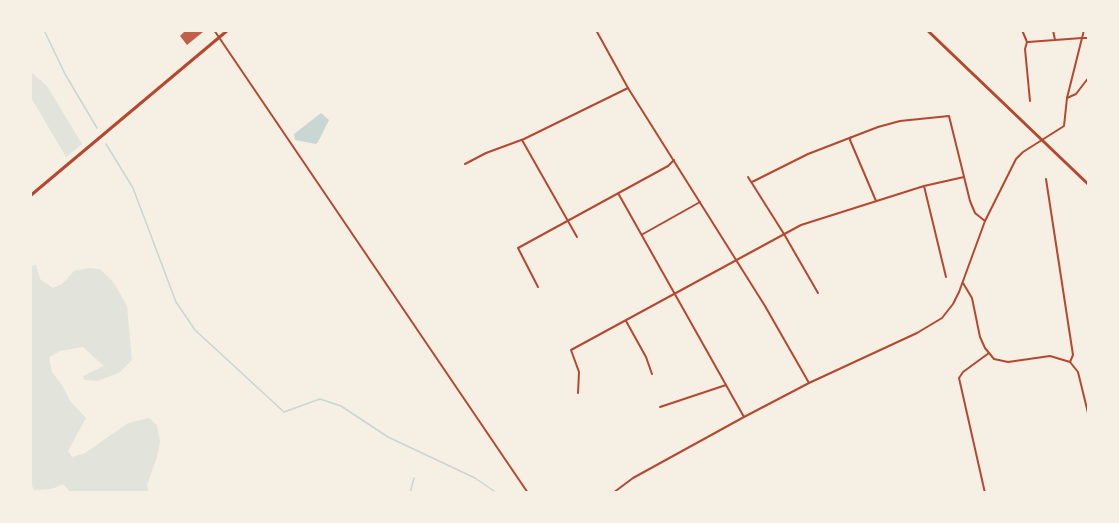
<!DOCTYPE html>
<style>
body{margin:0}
#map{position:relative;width:1119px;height:523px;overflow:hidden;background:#f6efe4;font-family:Mulish,sans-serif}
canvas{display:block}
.frame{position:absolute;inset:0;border:32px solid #f6efe4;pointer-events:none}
</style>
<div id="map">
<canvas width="1119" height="523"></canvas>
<div class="frame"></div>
</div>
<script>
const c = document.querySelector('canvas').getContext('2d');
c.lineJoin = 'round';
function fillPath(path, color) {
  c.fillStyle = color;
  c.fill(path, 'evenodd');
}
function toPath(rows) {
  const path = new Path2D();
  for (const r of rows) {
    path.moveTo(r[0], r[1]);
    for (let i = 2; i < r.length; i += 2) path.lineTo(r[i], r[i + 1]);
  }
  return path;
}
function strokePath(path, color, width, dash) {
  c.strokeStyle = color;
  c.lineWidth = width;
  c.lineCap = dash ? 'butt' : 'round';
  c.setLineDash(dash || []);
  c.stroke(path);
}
const green = toPath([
 [30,71,47,86,82,144,66,157,30,96],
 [36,265,40,279,53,288,62,284,74,271,89,268,100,269,114,283,127,306,132,360,120,372,98,381,84,380,83,376,104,366,83,347,60,351,49,357,52,372,62,385,70,401,86,418,68,451,72,457,85,453,128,423,149,418,157,425,160,442,157,457,147,485,149,493,71,493,63,484,52,489,34,490,30,482,30,266]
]);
const water = toPath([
 [321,113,329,120,318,142,316,144,295,140,294,134]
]);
const stream = toPath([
 [44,30,65,74,97,128],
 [106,144,133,188,176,302,195,330,284,412,320,399,341,406,388,437,475,478,497,493],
 [410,493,414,478]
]);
const building = toPath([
 [186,30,201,30,203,32,187,45,180,36]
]);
const minor = toPath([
 [214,30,528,493],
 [1022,30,1027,42],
 [1053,30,1055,40],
 [1027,42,1025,49,1030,101],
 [1028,42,1082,38],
 [1067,98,1076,94,1089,77],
 [851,137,850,140,876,201],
 [522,140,577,237],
 [465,164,486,153,524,139,628,88],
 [748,177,784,234,818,293],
 [1046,179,1073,355,1070,362],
 [752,182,808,154,878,127,900,121,949,116,970,201,975,213,985,221],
 [924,186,946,277],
 [618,193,744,417],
 [643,234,700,202],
 [538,287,518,248,668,166,674,160],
 [626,321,646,357,652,374],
 [578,393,579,372,571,350,801,225,924,186,964,177],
 [660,407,726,385],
 [985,493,959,378,963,372,989,353]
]);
const tertiary = toPath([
 [596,30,628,88,765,306,809,383],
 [1082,38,1089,38],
 [963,283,972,298,980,337,985,348,994,359,1008,362,1050,356,1070,362,1078,372,1089,417],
 [613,493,633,478,744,417,809,383,917,333,942,318,953,304,959,292,985,221,1016,159,1023,152,1064,126,1067,98,1084,30]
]);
const secondary = toPath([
 [30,196,228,30]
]);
const primary = toPath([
 [927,30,1089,185]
]);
fillPath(green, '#e2e4dc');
fillPath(water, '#c9d6d2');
strokePath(stream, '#c9d6d2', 1.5);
fillPath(building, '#bf614a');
strokePath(minor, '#b5482f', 2);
strokePath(tertiary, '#b5482f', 2);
strokePath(secondary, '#b5482f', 3);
strokePath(primary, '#b5482f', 3);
</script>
